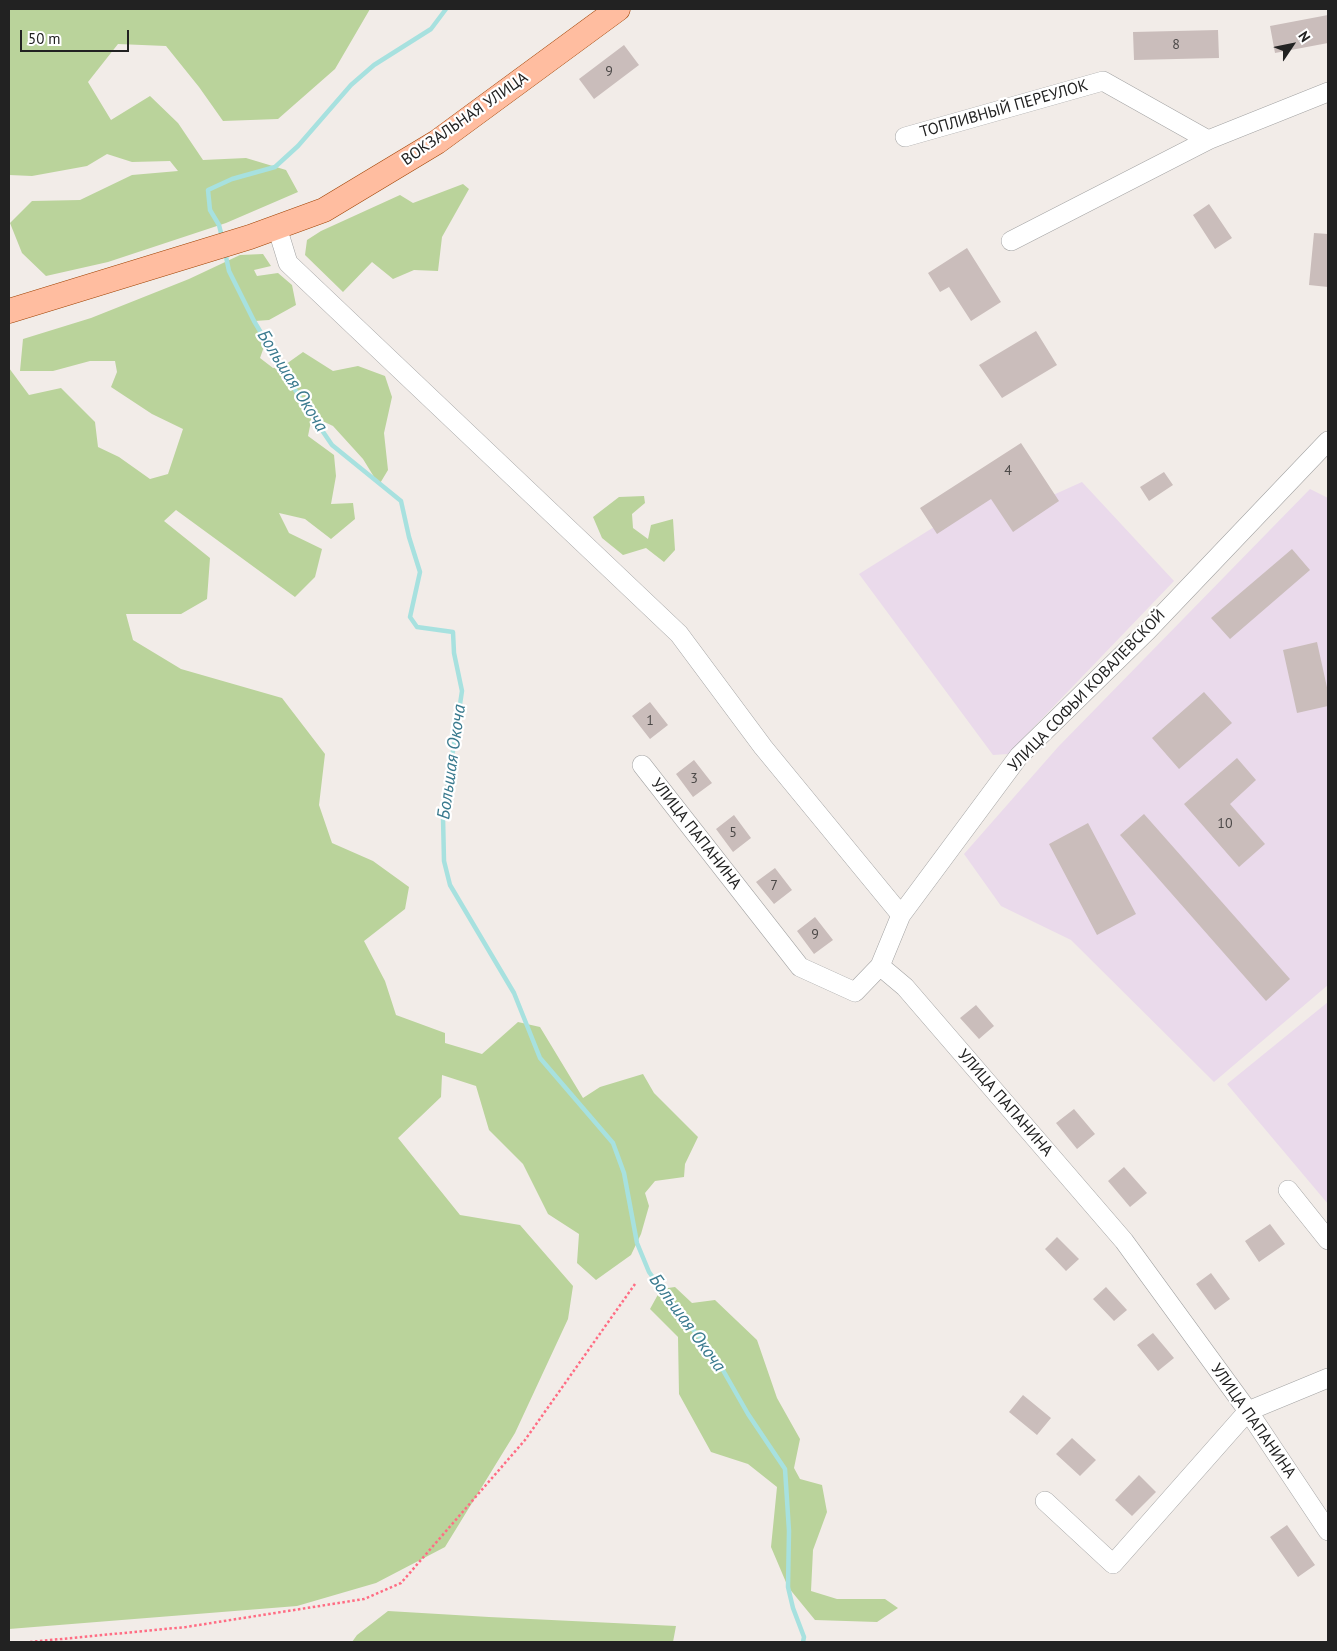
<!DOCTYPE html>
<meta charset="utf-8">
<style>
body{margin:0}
#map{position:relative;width:1337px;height:1651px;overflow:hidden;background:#f2ece8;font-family:"PT Sans",sans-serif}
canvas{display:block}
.frame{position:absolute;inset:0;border:10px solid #222;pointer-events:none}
.north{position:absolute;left:1267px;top:20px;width:50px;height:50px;-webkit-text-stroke:4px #fff;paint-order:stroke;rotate:56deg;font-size:14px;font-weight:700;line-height:20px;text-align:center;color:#222}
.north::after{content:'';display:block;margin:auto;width:18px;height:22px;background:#222;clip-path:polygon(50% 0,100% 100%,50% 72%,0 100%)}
.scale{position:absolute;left:20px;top:30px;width:109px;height:22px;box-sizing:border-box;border:2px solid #222;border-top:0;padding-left:6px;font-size:15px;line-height:18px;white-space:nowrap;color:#222;-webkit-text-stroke:4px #fff;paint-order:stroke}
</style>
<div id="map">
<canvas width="1337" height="1651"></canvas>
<div class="frame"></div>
<div class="north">N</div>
<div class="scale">50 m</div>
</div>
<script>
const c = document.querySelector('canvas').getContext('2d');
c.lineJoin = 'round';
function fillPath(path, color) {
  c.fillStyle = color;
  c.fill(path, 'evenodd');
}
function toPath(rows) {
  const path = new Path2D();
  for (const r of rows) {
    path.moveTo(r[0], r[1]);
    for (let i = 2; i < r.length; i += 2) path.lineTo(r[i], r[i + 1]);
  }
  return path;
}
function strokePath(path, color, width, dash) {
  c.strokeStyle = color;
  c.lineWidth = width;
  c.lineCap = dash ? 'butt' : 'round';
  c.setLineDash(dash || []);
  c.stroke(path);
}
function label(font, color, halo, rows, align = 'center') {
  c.font = font + ' "PT Sans",sans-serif';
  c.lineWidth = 4.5;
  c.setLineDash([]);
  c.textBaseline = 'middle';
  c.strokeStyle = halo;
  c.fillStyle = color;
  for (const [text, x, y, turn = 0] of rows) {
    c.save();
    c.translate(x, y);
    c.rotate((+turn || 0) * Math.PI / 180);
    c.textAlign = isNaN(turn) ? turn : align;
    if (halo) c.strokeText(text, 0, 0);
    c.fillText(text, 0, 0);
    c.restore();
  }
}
const industrial = toPath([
 [1033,465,1053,495,1082,482,1174,581,1008,754,993,755,859,574],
 [1310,489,1328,498,1328,985,1214,1082,1071,940,1001,906,964,854,1058,747],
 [1328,1002,1328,1204,1227,1084]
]);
const forest = toPath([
 [9,9,370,9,335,69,278,119,223,121,199,87,166,46,118,44,88,82,111,120,150,96,178,123,203,160,246,158,286,170,298,192,226,223,108,262,46,276,22,253,10,223,32,201,80,200,132,175,178,171,170,161,132,162,107,154,87,166,32,176,9,175],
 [463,184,469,189,442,237,438,271,414,270,393,279,372,262,343,292,305,255,307,240,321,231,400,195,413,203],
 [263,254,271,266,254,270,257,276,278,273,292,285,296,305,269,320,255,321,266,341,260,358,273,368,282,367,303,352,333,371,358,366,385,376,392,397,384,433,388,470,379,485,363,459,333,426,312,416,308,436,334,455,336,476,331,504,353,503,355,519,331,539,305,519,279,513,289,533,322,549,315,577,295,597,176,510,164,521,210,558,207,599,181,614,126,614,133,640,181,669,282,698,325,754,319,805,332,843,373,861,409,887,405,909,364,941,385,981,396,1015,445,1033,445,1043,482,1054,518,1022,540,1027,583,1098,600,1087,643,1074,654,1093,698,1137,685,1164,684,1177,655,1181,645,1193,649,1206,641,1234,631,1255,596,1280,577,1263,579,1234,548,1214,523,1164,489,1130,476,1086,442,1075,441,1097,398,1138,460,1215,520,1225,573,1286,568,1319,515,1433,445,1547,376,1583,297,1606,9,1629,9,368,29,395,61,388,95,422,98,447,119,457,150,479,168,474,183,429,152,414,111,387,117,372,115,361,90,361,53,371,20,371,23,339,91,318,189,279,240,255],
 [644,496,645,503,632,514,633,528,648,539,651,525,673,519,675,550,664,562,646,548,623,555,602,538,593,517,619,497],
 [675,1287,692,1303,715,1300,757,1340,777,1398,800,1439,794,1468,800,1479,822,1485,827,1512,813,1550,811,1591,837,1599,885,1599,898,1608,877,1622,815,1620,788,1587,771,1547,777,1487,748,1464,711,1452,679,1394,678,1337,650,1309,661,1289],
 [388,1611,489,1617,676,1626,673,1642,352,1642,357,1635]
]);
const stream = toPath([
 [222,237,219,225,210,210,208,190,232,179,275,167,298,146,351,85,374,65,431,29,446,9],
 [225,252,229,271,254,321,300,398,332,445,401,501,409,537,420,572,410,617,417,627,453,632,454,653,462,691,443,817,444,861,450,885,514,993,540,1058,613,1143,624,1173,637,1243,649,1272,686,1322,712,1351,748,1414,785,1469,789,1531,788,1587,793,1608,804,1637,803,1642]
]);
const building = toPath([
 [1328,15,1328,43,1275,53,1270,26],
 [1218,30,1219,58,1134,60,1133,32],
 [624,45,639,65,594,99,579,79],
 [1209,204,1232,238,1215,249,1193,215],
 [1314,233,1328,234,1328,287,1309,285],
 [967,248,1001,302,971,321,949,287,940,292,928,273],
 [1036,331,1057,365,1002,398,979,365],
 [1021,443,1059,501,1013,532,991,499,937,534,920,508],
 [1164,472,1173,485,1149,501,1140,487],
 [1292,549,1310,570,1230,639,1211,618],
 [1317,642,1328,692,1328,706,1297,713,1283,650],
 [1204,692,1232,723,1179,769,1152,738],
 [650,702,668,725,650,739,632,716],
 [1237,758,1256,780,1230,804,1265,844,1239,867,1184,804],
 [694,760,712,783,693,797,676,774],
 [1144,814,1290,979,1266,1001,1120,835],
 [734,815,751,838,733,852,716,829],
 [1088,823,1136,914,1097,935,1049,844],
 [775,868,792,890,774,904,756,882],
 [815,917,833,940,814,954,797,931],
 [976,1005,994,1026,979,1039,960,1018],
 [1074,1109,1095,1134,1077,1149,1056,1123],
 [1124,1167,1147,1193,1130,1207,1108,1181],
 [1270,1224,1285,1244,1259,1262,1245,1241],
 [1057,1237,1079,1259,1066,1271,1045,1249],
 [1211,1273,1230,1299,1215,1310,1196,1284],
 [1106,1287,1127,1310,1114,1321,1093,1299],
 [1153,1333,1174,1358,1158,1371,1137,1345],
 [1023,1395,1051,1418,1037,1435,1009,1412],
 [1072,1438,1096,1460,1080,1476,1056,1454],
 [1139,1475,1156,1492,1132,1516,1115,1500],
 [1287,1525,1315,1565,1298,1577,1270,1537]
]);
const path = toPath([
 [30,1642,186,1627,364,1599,401,1583,525,1440,635,1284]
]);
const minor = toPath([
 [905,137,1103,81,1208,140],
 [277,227,288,263,679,634,763,747,901,915],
 [1011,241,1208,140,1328,92],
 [642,765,800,967,855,992,880,966,905,987,1124,1241,1248,1411,1328,1531],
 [880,966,901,915,1019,756,1147,631,1328,441],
 [1288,1190,1328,1240],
 [1045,1501,1113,1564,1248,1411,1328,1378]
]);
const major = toPath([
 [9,311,250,237,324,210,437,142,618,9]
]);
const numberNames = [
 ["8",1176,45],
 ["9",609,72],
 ["4",1008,471],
 ["1",650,721],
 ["3",694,779],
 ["10",1225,824],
 ["5",733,833],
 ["7",774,886],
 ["9",815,935]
];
const streetNames = [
 ["ТОПЛИВНЫЙ ПЕРЕУЛОК",1004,109,-16],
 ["ВОКЗАЛЬНАЯ УЛИЦА",465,119,-35],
 ["УЛИЦА СОФЬИ КОВАЛЕВСКОЙ",1087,691,-46],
 ["УЛИЦА ПАПАНИНА",696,834,52],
 ["УЛИЦА ПАПАНИНА",1005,1103,49],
 ["УЛИЦА ПАПАНИНА",1253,1421,55]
];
const waterNames = [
 ["Большая Окоча",292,381,58],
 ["Большая Окоча",452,762,-82],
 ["Большая Окоча",687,1323,54]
];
fillPath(industrial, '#eadaeb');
fillPath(forest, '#bad39b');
strokePath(stream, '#a7e1df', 4.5);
fillPath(building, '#cabdbb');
strokePath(minor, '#a3a3a3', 20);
strokePath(major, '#9f4100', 25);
strokePath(path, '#ff6c83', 2.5, [2.5, 2.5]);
strokePath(minor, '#fff', 19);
strokePath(major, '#ffbda0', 24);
label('14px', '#4c4948', null, numberNames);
label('16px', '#222', '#fff', streetNames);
label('italic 18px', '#3a7a8e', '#fff', waterNames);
</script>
